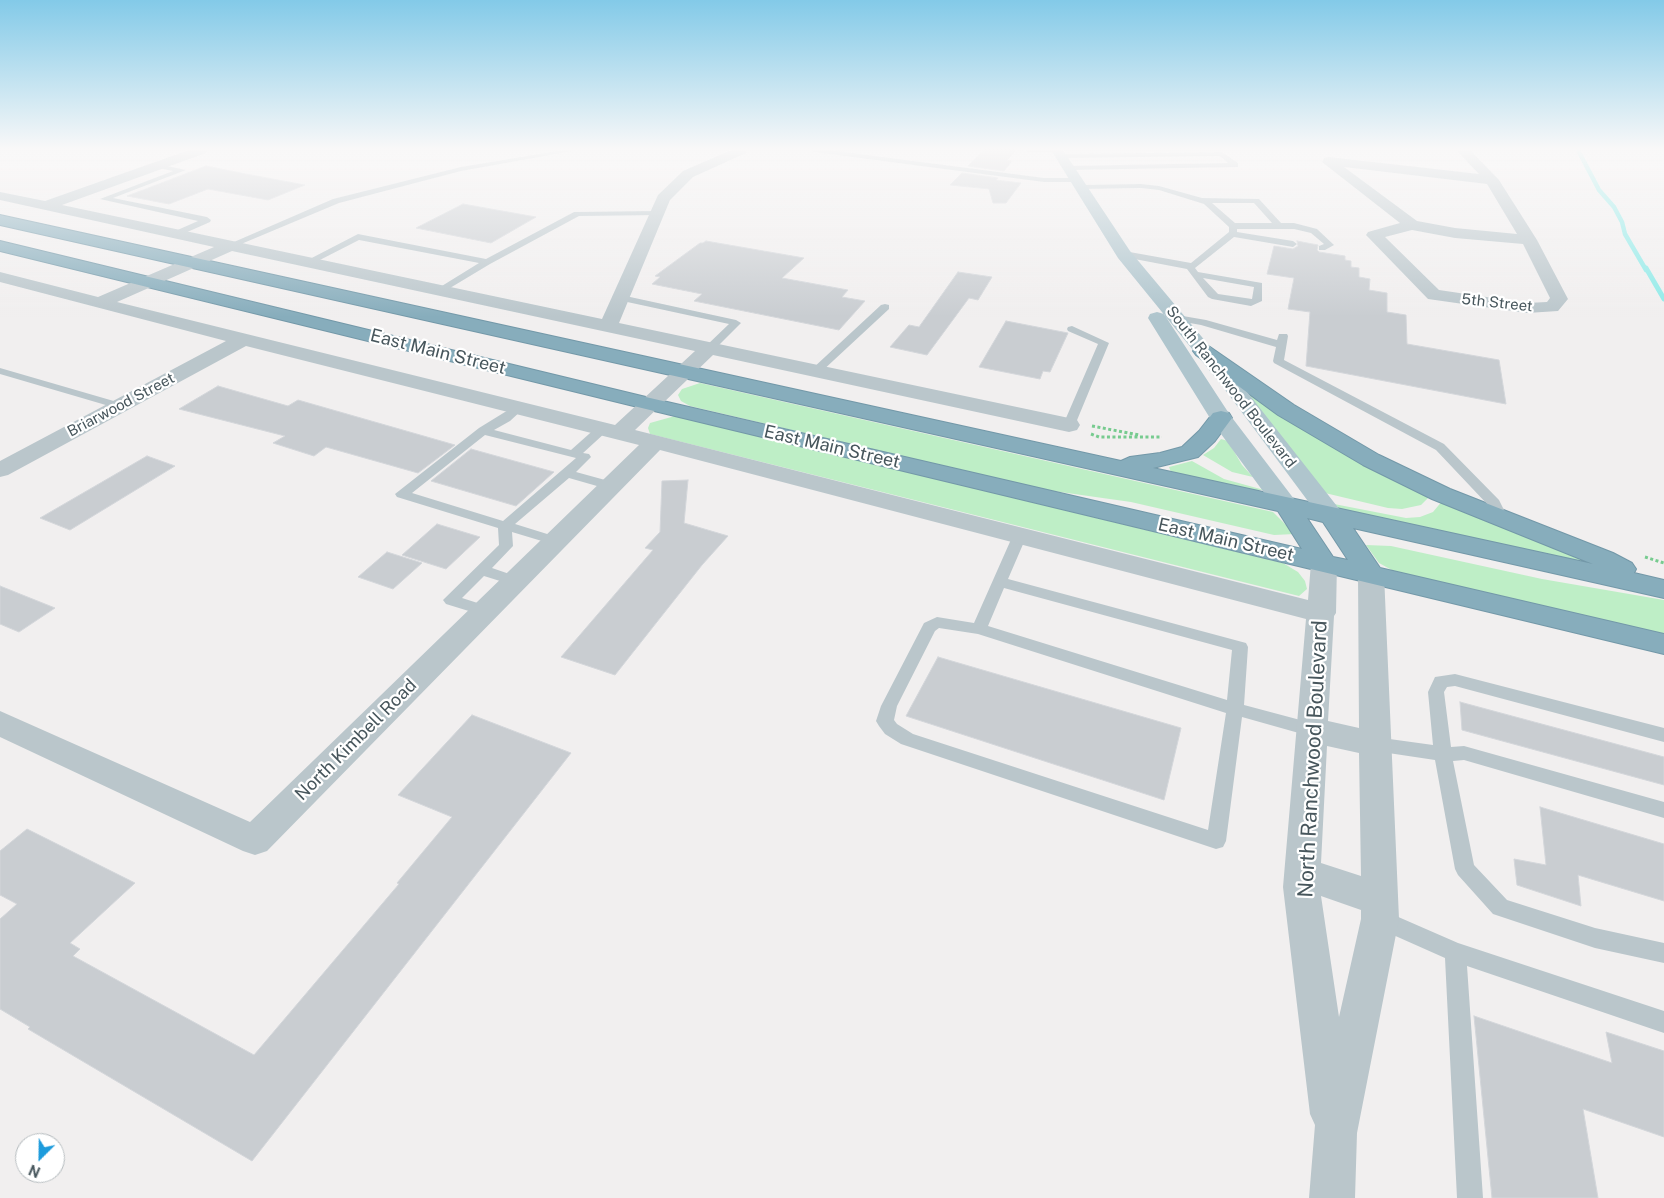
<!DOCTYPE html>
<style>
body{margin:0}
#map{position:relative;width:1664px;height:1198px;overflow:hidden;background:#f1efef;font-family:"Public Sans",sans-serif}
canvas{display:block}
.north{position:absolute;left:15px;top:1133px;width:50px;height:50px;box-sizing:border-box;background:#fff;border:1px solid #b5bbbe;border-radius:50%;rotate:203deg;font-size:14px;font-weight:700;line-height:20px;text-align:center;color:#47565c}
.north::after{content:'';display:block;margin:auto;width:18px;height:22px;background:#1d9bdc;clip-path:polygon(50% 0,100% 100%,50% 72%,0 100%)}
</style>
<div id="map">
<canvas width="1664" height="1198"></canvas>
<div class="north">N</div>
</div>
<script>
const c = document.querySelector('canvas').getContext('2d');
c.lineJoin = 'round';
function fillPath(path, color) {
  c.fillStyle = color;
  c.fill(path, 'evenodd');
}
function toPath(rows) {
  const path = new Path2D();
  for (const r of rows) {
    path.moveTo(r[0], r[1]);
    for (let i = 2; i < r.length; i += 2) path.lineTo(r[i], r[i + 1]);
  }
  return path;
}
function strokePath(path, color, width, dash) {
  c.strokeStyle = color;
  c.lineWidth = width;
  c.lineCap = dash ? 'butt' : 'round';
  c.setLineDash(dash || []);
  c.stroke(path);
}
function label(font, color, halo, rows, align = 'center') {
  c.font = font + ' "Public Sans",sans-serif';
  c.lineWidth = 4.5;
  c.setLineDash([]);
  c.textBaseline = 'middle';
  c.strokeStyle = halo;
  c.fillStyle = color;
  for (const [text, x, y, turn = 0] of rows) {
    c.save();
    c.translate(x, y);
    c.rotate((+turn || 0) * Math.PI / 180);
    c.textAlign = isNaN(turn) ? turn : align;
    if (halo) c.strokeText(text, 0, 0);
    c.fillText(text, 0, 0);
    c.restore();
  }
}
const green = toPath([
 [700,383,1273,512,1295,534,1274,535,1131,502,1046,490,690,406,681,401,678,395,682,389],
 [1238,383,1430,496,1421,505,1402,509,1388,508,1325,493],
 [675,416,1283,563,1298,572,1305,581,1307,589,1299,596,650,434,648,428,650,423],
 [1221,439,1228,441,1242,465,1253,477,1232,472,1203,455,1214,448],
 [1192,461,1224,479,1264,490,1253,490,1171,472,1169,467],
 [1443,500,1601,567,1339,509,1334,504,1406,518,1420,517,1433,512],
 [1366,545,1391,546,1542,579,1664,600,1664,636,1399,574,1379,563]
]);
const streamFar1 = toPath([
 [1578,150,1599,190,1614,207,1622,222,1625,234,1646,270]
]);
const stream = toPath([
 [1646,268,1664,299]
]);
const building = toPath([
 [984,150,1016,150,1007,160,1012,161,1004,171,968,166,984,150],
 [206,166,246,174,305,185,268,200,208,189,169,204,127,196,206,166],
 [962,173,998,178,996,180,1021,183,1006,203,993,203,989,189,950,185,962,173],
 [463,204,536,217,491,243,416,228,463,204],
 [706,241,804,258,782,278,848,290,842,297,865,301,839,330,694,301,702,294,652,284,660,277,655,276,700,243,703,243,706,241],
 [1297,241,1318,245,1317,250,1319,252,1345,256,1345,260,1351,261,1351,267,1359,268,1359,277,1370,279,1369,290,1387,293,1387,312,1406,315,1407,344,1499,360,1506,404,1306,366,1310,312,1288,309,1294,278,1267,274,1274,246,1293,249,1298,246,1297,241],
 [958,272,992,277,978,300,969,298,927,355,890,347,909,325,919,327,958,272],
 [1006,321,1068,333,1050,372,1043,371,1040,379,979,367,1006,321],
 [218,386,288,406,298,400,455,445,418,473,326,447,314,456,273,443,285,436,179,409,218,386],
 [471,449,554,472,516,506,431,481,471,449],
 [147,456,175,466,70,530,40,518,147,456],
 [688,480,684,523,728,536,702,565,615,675,561,657,653,550,645,548,660,532,662,481,688,480],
 [437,524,480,537,446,569,402,555,437,524],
 [387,552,422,563,393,589,358,577,387,552],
 [0,586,55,608,19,632,0,624,0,586],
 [938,657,1181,728,1164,800,906,716,938,657],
 [1460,702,1664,757,1664,785,1462,730,1460,702],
 [472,715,571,753,252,1161,28,1029,30,1027,0,1009,0,919,17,904,0,895,0,851,27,829,135,883,70,943,80,949,73,956,254,1055,399,884,397,883,452,817,398,795,472,715],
 [1540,807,1664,844,1664,901,1578,875,1581,906,1517,885,1514,859,1546,865,1540,807],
 [1474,1016,1612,1063,1606,1032,1664,1051,1664,1137,1583,1109,1598,1198,1492,1198,1474,1016]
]);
const path = toPath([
 [1092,426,1139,435],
 [1091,434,1099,437,1162,437],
 [1645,557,1664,563]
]);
const lane = toPath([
 [563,150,578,150,461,171,339,203,234,247,228,247,227,245,333,199,461,167,563,150],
 [810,150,829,150,1044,178,1077,178,1081,180,1077,182,1044,182,814,152,810,150],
 [1024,150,1062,150,1058,152,1028,152,1024,150],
 [1222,152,1238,163,1238,167,1070,170,1067,170,1067,166,1228,163,1220,156,1062,158,1058,156,1062,154,1222,152],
 [153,163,186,170,113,198,207,217,211,220,210,222,176,237,173,236,173,232,198,221,100,199,173,171,153,167,153,163],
 [1141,184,1159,186,1202,198,1259,199,1281,223,1294,223,1317,229,1334,245,1325,250,1319,250,1319,246,1324,244,1311,233,1294,229,1237,229,1237,232,1293,241,1297,244,1293,247,1234,237,1195,268,1198,272,1262,283,1262,301,1251,306,1212,299,1208,297,1187,269,1124,257,1119,254,1124,251,1191,263,1229,232,1229,227,1204,204,1159,190,1141,188,1081,189,1077,187,1081,185,1141,184],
 [1212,203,1254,203,1272,223,1235,223,1212,203],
 [1203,278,1254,287,1252,299,1218,294,1203,278],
 [657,211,660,211,660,215,579,216,490,264,440,294,437,293,437,289,479,263,359,240,312,264,306,264,304,262,358,234,486,259,574,212,657,211],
 [621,295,736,320,741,323,713,351,709,352,705,351,704,349,705,347,729,324,618,300,618,296,621,295],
 [885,304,889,305,889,309,820,373,812,373,810,371,812,369,881,305,885,304],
 [1177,315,1206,320,1277,340,1279,334,1287,334,1288,336,1284,360,1444,444,1499,500,1508,518,1501,522,1496,521,1488,505,1436,450,1274,363,1273,361,1276,347,1201,325,1173,320,1173,316,1177,315],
 [1072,326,1109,343,1075,425,1069,429,1063,425,1098,344,1068,331,1067,329,1068,327,1072,326],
 [0,368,124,404,126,406,124,408,116,408,0,374,0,368],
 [518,404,522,406,524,408,522,410,510,421,494,430,571,450,598,426,606,426,608,429,606,432,583,453,589,454,591,457,576,472,616,483,618,486,611,490,569,478,515,524,560,538,562,541,560,544,555,545,512,532,513,546,492,568,521,578,523,581,521,584,516,586,484,576,462,598,490,607,493,611,490,615,485,616,446,604,443,600,499,545,498,528,397,497,395,494,479,428,518,404],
 [485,435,576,458,503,521,412,493,485,435],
 [1020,531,1025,532,1027,535,1008,579,1246,643,1248,647,1244,705,1319,725,1322,730,1319,735,1313,737,1242,717,1226,841,1223,847,1216,849,901,744,885,734,879,726,876,721,881,706,924,623,937,617,974,623,1013,535,1015,532,1020,531],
 [1004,588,1232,650,1227,700,988,626,1004,588],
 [939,628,978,634,1226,713,1208,830,913,734,897,724,894,720,897,706,935,631,939,628],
 [1455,674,1664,728,1664,742,1455,686,1447,687,1444,692,1451,747,1464,746,1664,802,1664,818,1464,760,1453,761,1474,865,1507,900,1595,928,1664,943,1664,963,1595,948,1493,914,1458,875,1455,869,1435,760,1375,751,1369,749,1366,744,1369,739,1375,737,1433,745,1428,692,1435,677,1455,674],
 [1380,909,1458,943,1664,1011,1664,1033,1467,966,1483,1198,1457,1198,1445,958,1373,926,1370,919,1373,912,1380,909]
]);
const street = toPath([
 [189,150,208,150,206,153,62,205,602,319,658,195,683,171,731,150,747,150,746,153,693,177,670,200,619,323,1069,418,1077,420,1080,425,1077,430,1069,432,713,355,635,430,1308,600,1311,563,1315,557,1324,554,1333,557,1337,563,1336,613,1334,616,1328,721,1359,728,1358,574,1362,568,1371,565,1380,568,1384,574,1399,919,1357,1133,1355,1198,1309,1198,1315,1125,1310,1114,1283,887,1306,619,660,450,267,851,255,855,243,851,0,737,0,711,250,822,639,445,246,346,8,475,0,477,0,461,226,341,0,282,0,272,98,297,214,247,0,200,0,192,45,201,189,150],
 [232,251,695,351,615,425,117,302,232,251],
 [1327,746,1359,753,1361,876,1321,863,1327,746],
 [1321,896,1361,910,1361,919,1339,1017,1321,896],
 [1456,150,1470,150,1499,180,1537,240,1568,299,1558,311,1527,313,1428,299,1366,235,1368,232,1400,223,1322,162,1324,158,1329,157,1479,174,1456,150],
 [1344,167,1487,184,1517,234,1455,228,1417,221,1344,167],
 [1412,230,1455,238,1523,244,1550,298,1547,302,1527,303,1439,290,1385,237,1412,230]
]);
const primary = toPath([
 [1051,150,1063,150,1130,251,1237,379,1340,510,1343,515,1340,520,1331,523,1322,520,1223,387,1118,258,1051,150],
 [1157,312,1164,314,1230,415,1294,499,1297,504,1294,509,1285,511,1276,509,1213,423,1148,318,1150,314,1157,312]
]);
const highway = toPath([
 [0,215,1121,461,1130,457,1160,453,1182,447,1199,431,1213,413,1221,411,1229,413,1232,418,1215,441,1198,457,1153,468,1593,564,1432,499,1363,465,1278,415,1196,355,1193,351,1196,347,1203,345,1210,347,1294,405,1379,455,1450,489,1613,553,1632,563,1636,569,1634,573,1664,580,1664,598,1353,528,1380,568,1664,634,1664,654,650,410,0,251,0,241,650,398,1302,549,1278,511,0,225,0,215],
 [1307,518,1323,522,1348,560,1333,557,1307,518]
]);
const farStreetnames = [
 ["5th Street",1497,303,6],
 ["South Ranchwood Boulevard",1231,387,52],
 ["Briarwood Street",121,405,-28]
];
const streetNames = [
 ["East Main Street",438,352,14],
 ["East Main Street",832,447,13],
 ["East Main Street",1226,540,13],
 ["North Kimbell Road",356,740,-45]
];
const nearStreetnames = [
 ["North Ranchwood Boulevard",1313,759,-87]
];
fillPath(green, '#beeec6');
strokePath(streamFar1, '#8ceae8', 4.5);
strokePath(stream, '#8ceae8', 5);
fillPath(building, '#c9cdd1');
strokePath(building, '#d3d6da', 1);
strokePath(highway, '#7398a8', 2);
strokePath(path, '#77cb8f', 3, [3, 2.5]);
fillPath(lane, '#bac6cb');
fillPath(street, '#bac6cb');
fillPath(primary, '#afc5cd');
fillPath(highway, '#87adbc');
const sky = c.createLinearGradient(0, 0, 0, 317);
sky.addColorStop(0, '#83cae8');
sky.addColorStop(0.47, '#f9f8f8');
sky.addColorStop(1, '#f9f8f800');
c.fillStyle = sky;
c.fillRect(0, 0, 1664, 317);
label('15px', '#47565c', '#fff', farStreetnames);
label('18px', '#47565c', '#fff', streetNames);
label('21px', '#47565c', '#fff', nearStreetnames);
</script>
